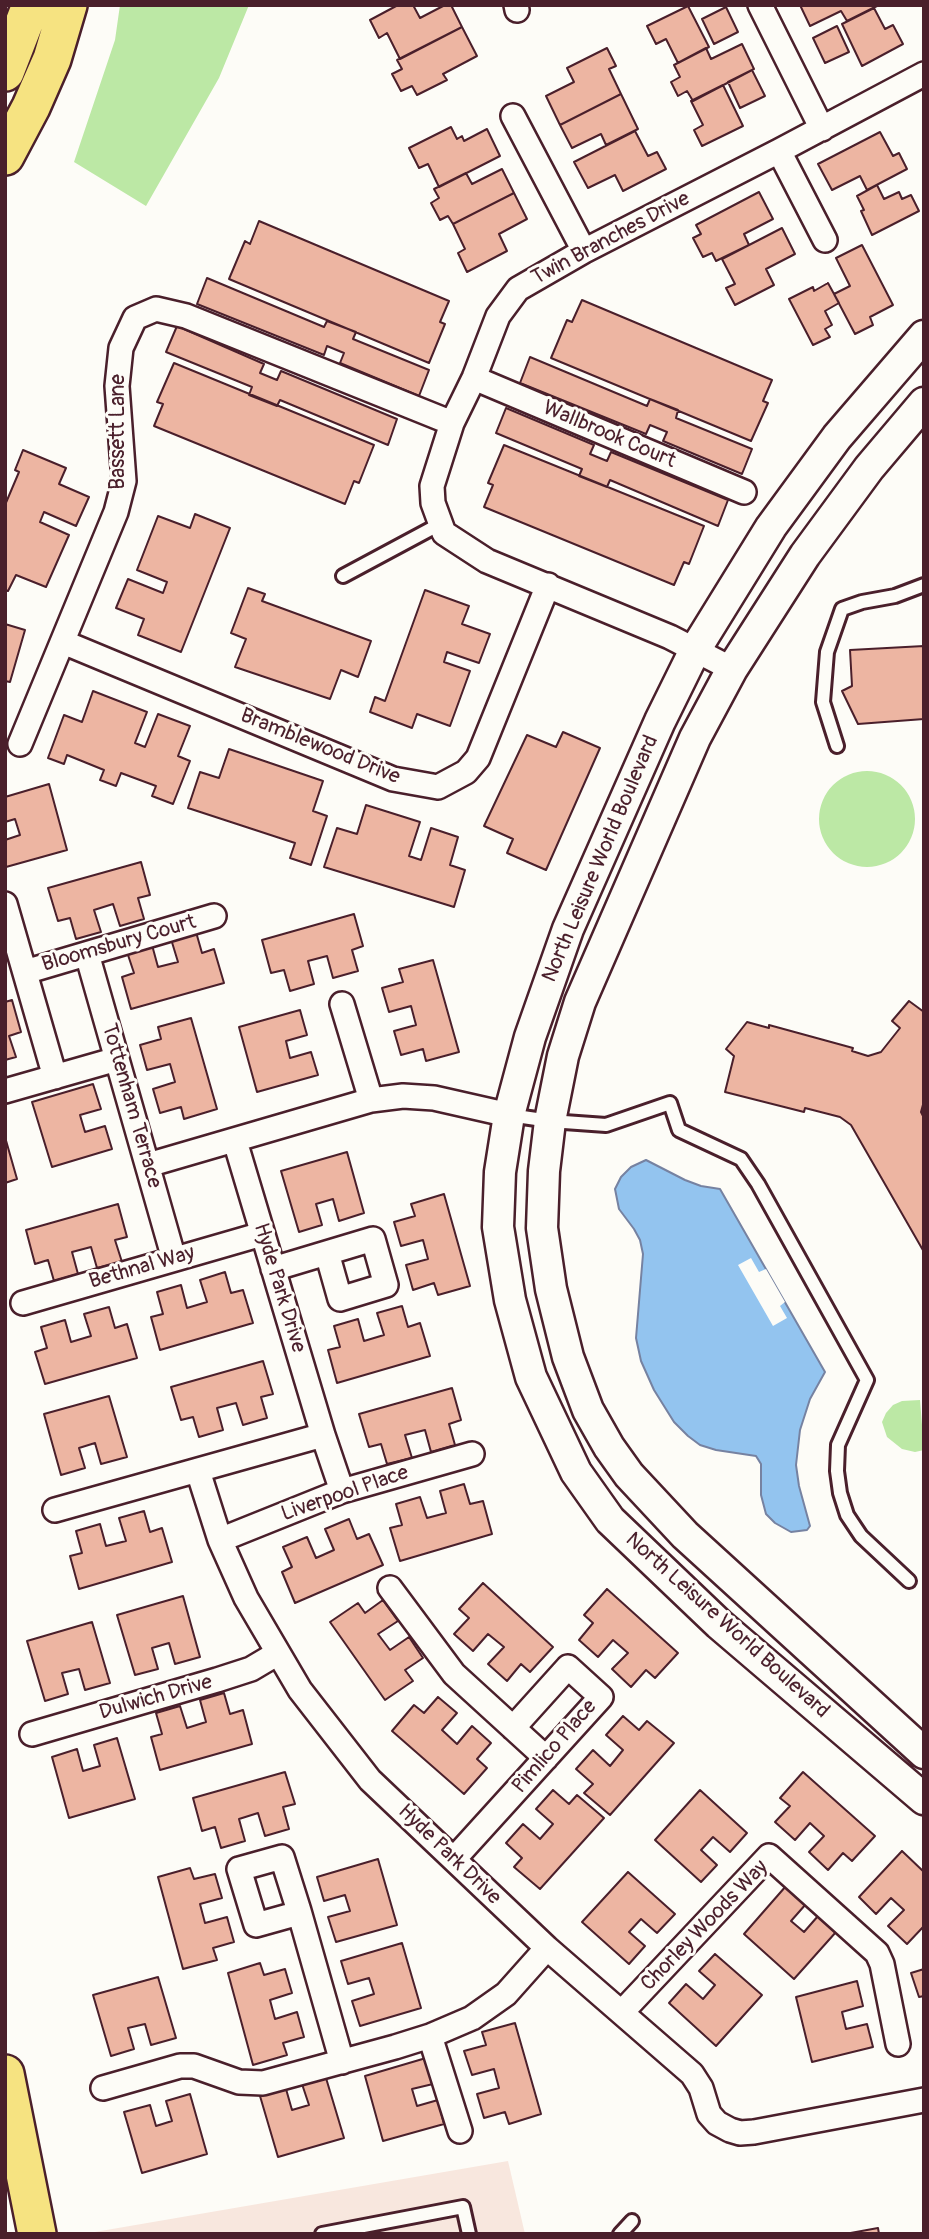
<!DOCTYPE html>
<style>
body{margin:0}
#map{position:relative;width:929px;height:2239px;overflow:hidden;background:#fdfcf7;font-family:Pangolin,sans-serif}
canvas{display:block}
.frame{position:absolute;inset:0;border:7px solid #4a1f2b;pointer-events:none}
</style>
<div id="map">
<canvas width="929" height="2239"></canvas>
<div class="frame"></div>
</div>
<script>
const c = document.querySelector('canvas').getContext('2d');
c.lineJoin = 'round';
function fillPath(path, color) {
  c.fillStyle = color;
  c.fill(path, 'evenodd');
}
function toPath(rows) {
  const path = new Path2D();
  for (const r of rows) {
    if (r.length === 3) {
      path.moveTo(r[0] + r[2], r[1]);
      path.arc(r[0], r[1], r[2], 0, 2 * Math.PI);
      continue;
    }
    path.moveTo(r[0], r[1]);
    for (let i = 2; i < r.length; i += 2) path.lineTo(r[i], r[i + 1]);
  }
  return path;
}
function strokePath(path, color, width, dash) {
  c.strokeStyle = color;
  c.lineWidth = width;
  c.lineCap = dash ? 'butt' : 'round';
  c.setLineDash(dash || []);
  c.stroke(path);
}
function label(font, color, halo, rows, align = 'center') {
  c.font = font + ' Pangolin,sans-serif';
  c.lineWidth = 6;
  c.setLineDash([]);
  c.textBaseline = 'middle';
  c.strokeStyle = halo;
  c.fillStyle = color;
  for (const [text, x, y, turn = 0] of rows) {
    c.save();
    c.translate(x, y);
    c.rotate((+turn || 0) * Math.PI / 180);
    c.textAlign = isNaN(turn) ? turn : align;
    if (halo) c.strokeText(text, 0, 0);
    c.fillText(text, 0, 0);
    c.restore();
  }
}
const built = toPath([
 [508,2161,525,2234,89,2233]
]);
const green = toPath([
 [120,5,249,5,219,78,146,206,74,162,115,40],
 [867,819,48],
 [920,1400,924,1450,915,1452,902,1449,887,1437,882,1422,886,1413,893,1405,902,1401]
]);
const water = toPath([
 [646,1160,685,1180,701,1186,720,1189,825,1372,810,1399,800,1430,796,1465,799,1486,810,1526,807,1530,791,1532,775,1523,766,1514,761,1495,761,1464,756,1456,716,1450,700,1445,688,1436,674,1422,654,1390,641,1361,636,1338,643,1254,640,1240,634,1229,619,1209,615,1189,621,1177,631,1167,646,1160]
]);
const pier = toPath([
 [751,1258,759,1272,766,1269,785,1302,780,1306,787,1318,773,1326,738,1265]
]);
const building = toPath([
 [398,5,413,5,420,18,445,5,451,5,462,27,400,59,387,33,379,38,370,20,398,5],
 [800,5,877,5,877,6,847,21,841,11,810,26,800,5],
 [688,6,709,47,678,63,666,39,656,44,647,26,688,6],
 [726,7,738,32,714,44,702,19,726,7],
 [874,8,885,29,893,25,903,44,862,66,842,24,874,8],
 [837,26,849,52,825,63,813,38,837,26],
 [462,27,477,56,443,74,447,80,417,95,412,86,401,91,392,74,402,69,397,60,462,27],
 [742,44,754,69,693,101,687,91,678,96,671,82,680,77,674,65,706,48,711,59,742,44],
 [607,48,616,66,609,69,621,94,560,125,546,96,574,82,567,68,607,48],
 [752,70,765,96,740,108,728,82,752,70],
 [723,85,743,126,702,146,694,130,703,125,691,101,723,85],
 [621,94,638,129,606,145,601,134,572,148,560,125,621,94],
 [451,127,457,139,462,136,464,141,487,129,500,156,439,187,428,164,419,168,409,148,451,127],
 [635,131,648,156,657,152,666,169,623,191,615,175,588,188,574,162,635,131],
 [880,132,893,156,899,153,907,169,867,190,860,176,832,190,818,164,880,132],
 [502,169,514,193,453,224,448,216,440,220,431,203,439,198,434,189,466,173,472,184,502,169],
 [877,185,884,199,899,192,902,199,911,195,919,211,872,235,861,211,864,210,857,196,877,185],
 [759,192,773,219,744,234,749,245,716,261,712,253,703,257,693,238,701,234,696,225,759,192],
 [514,193,527,219,499,234,507,251,467,272,458,253,465,249,453,224,514,193],
 [259,221,449,301,440,322,445,324,429,363,229,279,245,241,250,244,259,221],
 [782,228,795,254,766,269,774,285,735,305,726,288,735,284,722,259,782,228],
 [862,245,893,305,870,317,873,325,855,334,834,294,850,286,836,258,862,245],
 [207,278,324,327,327,321,356,332,353,339,429,370,419,396,340,363,344,353,327,346,324,355,197,304,207,278],
 [828,283,839,303,825,311,832,325,825,329,830,337,813,345,789,299,813,287,814,291,828,283],
 [582,300,772,380,763,401,768,403,751,441,551,358,567,320,572,322,582,300],
 [177,326,264,364,260,373,277,380,281,371,397,419,388,445,280,400,277,406,249,395,252,387,166,352,177,326],
 [530,357,647,406,650,399,678,410,676,418,752,449,742,474,663,441,667,432,650,425,646,434,520,383,530,357],
 [174,363,374,445,359,483,354,481,345,504,154,426,163,404,157,402,174,363],
 [506,408,594,445,590,454,607,461,611,452,728,500,718,526,610,480,607,487,579,476,582,469,496,433,506,408],
 [504,445,704,526,689,564,684,562,674,585,484,507,493,485,488,483,504,445],
 [23,450,66,468,59,484,89,497,76,526,44,512,40,522,69,535,46,587,16,575,8,591,5,590,5,505,19,472,15,470,23,450],
 [195,514,230,528,181,652,138,635,144,619,116,608,128,579,163,593,167,582,137,570,158,516,190,528,195,514],
 [248,588,265,594,262,601,371,641,358,677,341,670,330,699,235,667,246,639,231,633,248,588],
 [425,590,469,606,462,624,490,634,479,663,447,652,444,662,470,671,450,726,417,714,412,728,370,712,375,697,385,701,425,590],
 [5,624,25,630,10,682,5,681,5,624],
 [924,646,924,719,858,724,842,691,852,686,850,650,924,646],
 [93,691,147,712,135,743,145,747,158,714,190,726,178,756,190,761,173,804,152,796,156,786,121,773,116,786,100,780,104,770,67,755,64,764,48,758,64,715,82,722,93,691],
 [563,732,600,748,546,870,507,853,513,839,484,826,527,735,556,747,563,732],
 [229,749,323,781,313,811,327,816,311,865,290,858,295,843,188,808,200,772,219,778,229,749],
 [49,784,67,850,6,867,5,840,20,835,15,819,5,822,5,797,49,784],
 [366,805,420,822,409,856,421,860,431,828,458,837,450,865,465,870,454,907,324,867,337,828,357,834,366,805],
 [141,862,150,895,138,898,144,919,120,926,113,904,94,910,101,932,76,939,70,918,58,921,48,888,141,862],
 [354,914,363,946,352,950,358,971,333,978,327,956,308,961,314,984,290,991,284,970,271,973,262,940,354,914],
 [196,932,202,953,214,949,224,983,131,1009,122,977,134,973,127,952,152,945,158,967,178,962,171,939,196,932],
 [433,960,459,1052,426,1061,423,1049,401,1055,394,1031,416,1025,411,1006,389,1012,382,988,403,982,399,969,433,960],
 [12,1000,21,1032,9,1036,16,1057,5,1060,5,1002,12,1000],
 [909,1001,924,1012,924,1101,921,1112,924,1118,924,1252,851,1125,840,1117,805,1108,804,1112,725,1092,734,1056,726,1049,747,1022,769,1028,769,1025,853,1048,852,1051,868,1056,881,1052,900,1028,892,1021,909,1001],
 [300,1010,307,1035,286,1041,290,1058,311,1052,318,1075,257,1092,239,1027,300,1010],
 [191,1018,217,1109,184,1119,181,1107,160,1113,153,1089,175,1082,170,1064,147,1070,140,1045,161,1039,158,1027,191,1018],
 [93,1084,101,1109,80,1115,85,1132,105,1126,112,1149,52,1167,32,1102,93,1084],
 [5,1137,17,1179,5,1183,5,1137],
 [347,1152,364,1213,339,1221,333,1199,316,1204,322,1225,299,1232,281,1171,347,1152],
 [444,1194,470,1286,438,1295,434,1283,413,1290,406,1265,428,1259,423,1240,401,1246,394,1222,415,1216,411,1204,444,1194],
 [118,1204,127,1237,115,1240,122,1262,97,1268,91,1247,72,1252,78,1274,54,1281,48,1260,35,1264,26,1230,118,1204],
 [225,1272,231,1293,243,1290,253,1323,160,1350,151,1317,163,1314,157,1292,181,1285,187,1308,207,1302,200,1280,225,1272],
 [402,1306,408,1327,420,1323,430,1356,337,1383,328,1350,340,1347,334,1326,358,1319,364,1341,384,1335,377,1313,402,1306],
 [109,1307,115,1328,127,1324,137,1358,45,1384,35,1352,47,1348,41,1327,65,1320,71,1342,91,1336,84,1314,109,1307],
 [263,1361,273,1394,261,1397,267,1418,243,1425,236,1403,217,1408,223,1430,199,1437,193,1417,181,1420,171,1387,263,1361],
 [452,1388,461,1420,449,1424,455,1445,431,1452,425,1430,405,1435,412,1458,387,1464,381,1444,369,1447,359,1414,452,1388],
 [109,1396,127,1457,101,1464,95,1443,79,1448,85,1468,61,1475,44,1414,109,1396],
 [464,1484,470,1504,483,1501,492,1534,400,1561,390,1528,402,1525,396,1504,420,1497,427,1518,446,1513,440,1491,464,1484],
 [144,1511,150,1532,162,1528,172,1562,79,1589,70,1556,82,1553,76,1531,100,1524,106,1546,126,1541,119,1518,144,1511],
 [349,1519,357,1539,369,1534,383,1565,295,1603,282,1572,292,1567,283,1547,307,1537,316,1558,334,1550,325,1529,349,1519],
 [483,1583,553,1647,530,1672,521,1664,507,1681,488,1664,504,1647,488,1634,473,1651,454,1634,469,1618,459,1609,483,1583],
 [607,1589,678,1653,655,1678,646,1670,631,1687,612,1669,628,1653,613,1640,598,1657,579,1640,593,1623,584,1615,607,1589],
 [183,1596,200,1657,175,1664,169,1643,152,1648,158,1669,135,1675,117,1615,183,1596],
 [383,1600,398,1621,378,1634,390,1650,409,1637,423,1658,405,1670,413,1681,385,1700,330,1622,358,1603,365,1613,383,1600],
 [92,1622,110,1683,85,1690,79,1669,62,1673,68,1694,45,1701,27,1641,92,1622],
 [224,1693,230,1714,243,1710,252,1744,160,1770,151,1737,162,1734,156,1713,180,1706,187,1728,206,1722,200,1700,224,1693],
 [438,1697,457,1713,442,1730,457,1744,472,1726,491,1743,477,1759,487,1768,464,1794,392,1731,414,1705,424,1713,438,1697],
 [623,1716,639,1730,647,1721,674,1743,610,1815,584,1793,593,1784,576,1769,593,1750,610,1766,623,1750,606,1735,623,1716],
 [117,1738,135,1799,69,1818,52,1757,77,1749,83,1771,100,1766,94,1745,117,1738],
 [285,1772,295,1804,283,1807,289,1829,265,1836,258,1813,239,1819,245,1841,221,1848,215,1827,202,1831,193,1798,285,1772],
 [803,1772,875,1836,852,1861,843,1853,828,1870,809,1852,824,1836,810,1823,795,1840,775,1822,790,1806,780,1798,803,1772],
 [553,1790,569,1804,577,1795,604,1818,540,1889,514,1867,522,1858,506,1843,523,1824,540,1839,553,1824,536,1809,553,1790],
 [700,1790,747,1833,730,1852,713,1837,701,1850,717,1865,701,1882,655,1840,700,1790],
 [902,1851,924,1872,924,1926,907,1944,888,1926,904,1910,891,1898,876,1914,859,1897,902,1851],
 [378,1859,397,1925,336,1942,328,1917,350,1911,345,1895,324,1901,317,1877,378,1859],
 [190,1868,194,1879,215,1874,222,1898,200,1904,205,1923,227,1917,234,1942,213,1948,217,1960,183,1969,158,1877,190,1868],
 [628,1872,675,1914,657,1933,641,1919,629,1932,645,1946,629,1964,582,1922,628,1872],
 [786,1886,806,1904,791,1921,804,1932,818,1916,836,1932,794,1979,744,1934,786,1886],
 [402,1943,421,2008,360,2026,352,2001,374,1994,369,1978,348,1984,341,1961,402,1943],
 [715,1954,762,1995,716,2046,669,2003,686,1984,703,1999,715,1985,699,1971,715,1954],
 [260,1963,264,1975,285,1969,292,1993,270,2000,275,2019,297,2012,304,2037,283,2043,287,2055,253,2065,228,1973,260,1963],
 [924,1969,924,1996,919,1997,911,1973,924,1969],
 [158,1977,176,2038,151,2045,145,2024,128,2028,134,2049,111,2056,93,1995,158,1977],
 [857,1981,863,2006,842,2012,846,2029,867,2024,873,2047,812,2062,796,1997,857,1981],
 [515,2023,541,2114,509,2124,505,2112,484,2118,477,2094,499,2088,494,2069,472,2075,464,2051,486,2045,482,2032,515,2023],
 [426,2058,433,2084,412,2089,417,2106,438,2100,444,2124,383,2141,365,2076,426,2058],
 [326,2078,344,2138,278,2157,260,2096,286,2089,292,2110,309,2105,302,2084,326,2078],
 [190,2094,207,2154,142,2173,124,2112,150,2105,156,2126,172,2121,166,2101,190,2094],
 [878,2228,879,2234,845,2234,878,2228]
]);
const service = toPath([
 [343,576,440,524],
 [837,746,823,702,827,652,842,609,862,602,895,596,924,585],
 [509,1115,550,1121,606,1125,670,1103,679,1130,741,1159,758,1184,867,1380,838,1445,837,1471,840,1493,847,1515,861,1536,909,1581],
 [322,2234,463,2207,469,2234],
 [620,2234,632,2221]
]);
const minor = toPath([
 [516,5,517,10],
 [760,5,822,129],
 [513,116,584,251],
 [779,151,825,240],
 [474,378,744,492],
 [63,642,393,779,438,787,466,772,478,758,548,585],
 [732,669,670,637,487,561,444,533,433,503,432,486,452,423,474,378,498,316,518,289,584,251,779,151,924,74],
 [20,744,116,512,124,481,117,386,121,348,135,318,156,309,186,316,452,423],
 [5,904,55,1077],
 [87,954,174,1259],
 [25,972,214,916],
 [342,1004,371,1100],
 [5,1091,117,1059],
 [235,1141,323,1435,342,1491],
 [148,1165,371,1100,403,1096,434,1098,509,1115],
 [273,1269,373,1239,386,1285,340,1299,327,1253],
 [23,1303,262,1234],
 [198,1471,220,1540,246,1598,300,1690,370,1780,547,1948,692,2074,701,2088,709,2114,717,2123,730,2130,740,2133,754,2132,924,2100],
 [55,1510,323,1435],
 [220,1540,342,1491,472,1454],
 [390,1588,454,1674,546,1758],
 [32,1734,217,1680,251,1669,278,1653],
 [454,1859,601,1697,568,1667,513,1728],
 [299,1913,256,1925,239,1869,282,1857,299,1911,342,2062],
 [622,2012,769,1856,877,1953,882,1964,898,2044],
 [430,2036,460,2131],
 [103,2088,180,2066,194,2066,239,2082,263,2083,395,2047,430,2036,472,2018,506,1994,547,1948]
]);
const tertiary = toPath([
 [924,336,837,437,771,527,695,650,660,721,568,929,530,1037,509,1115,500,1172,498,1227,510,1300,531,1377,576,1472,610,1520,719,1624,924,1799],
 [924,403,869,468,805,555,732,669,695,738,580,1002,563,1056,550,1121,544,1171,542,1228,551,1289,568,1357,588,1410,609,1447,629,1475,685,1535,924,1753]
]);
const primary = toPath([
 [5,72,31,5],
 [5,156,31,107,52,59,68,5],
 [5,2074,37,2234]
]);
const streetNames = [
 ["Twin Branches Drive",611,239,-28],
 ["Bassett Lane",119,432,-90],
 ["Wallbrook Court",609,435,23],
 ["Bramblewood Drive",320,747,22],
 ["North Leisure World Boulevard",601,859,-67],
 ["Bloomsbury Court",119,944,-16],
 ["Tottenham Terrace",131,1106,74],
 ["Bethnal Way",142,1268,-16],
 ["Hyde Park Drive",279,1288,73],
 ["Liverpool Place",345,1494,-19],
 ["North Leisure World Boulevard",727,1626,42],
 ["Dulwich Drive",156,1698,-16],
 ["Pimlico Place",555,1747,-49],
 ["Hyde Park Drive",449,1855,44],
 ["Chorley Woods Way",705,1926,-46]
];
fillPath(built, '#f8e7de');
fillPath(green, '#bce8a5');
fillPath(water, '#93c4ef');
strokePath(water, '#7682a1', 2);
fillPath(pier, '#fdfcf7');
fillPath(building, '#edb5a2');
strokePath(building, '#4a1f2b', 2);
strokePath(service, '#4a1f2b', 18);
strokePath(minor, '#4a1f2b', 28);
strokePath(tertiary, '#4a1f2b', 35);
strokePath(primary, '#4a1f2b', 42);
strokePath(service, '#fdfcf7', 12);
strokePath(minor, '#fdfcf7', 23);
strokePath(tertiary, '#fdfcf7', 30);
strokePath(primary, '#f6e381', 37);
label('21px', '#4a1f2b', '#fdfcf7', streetNames);
</script>
